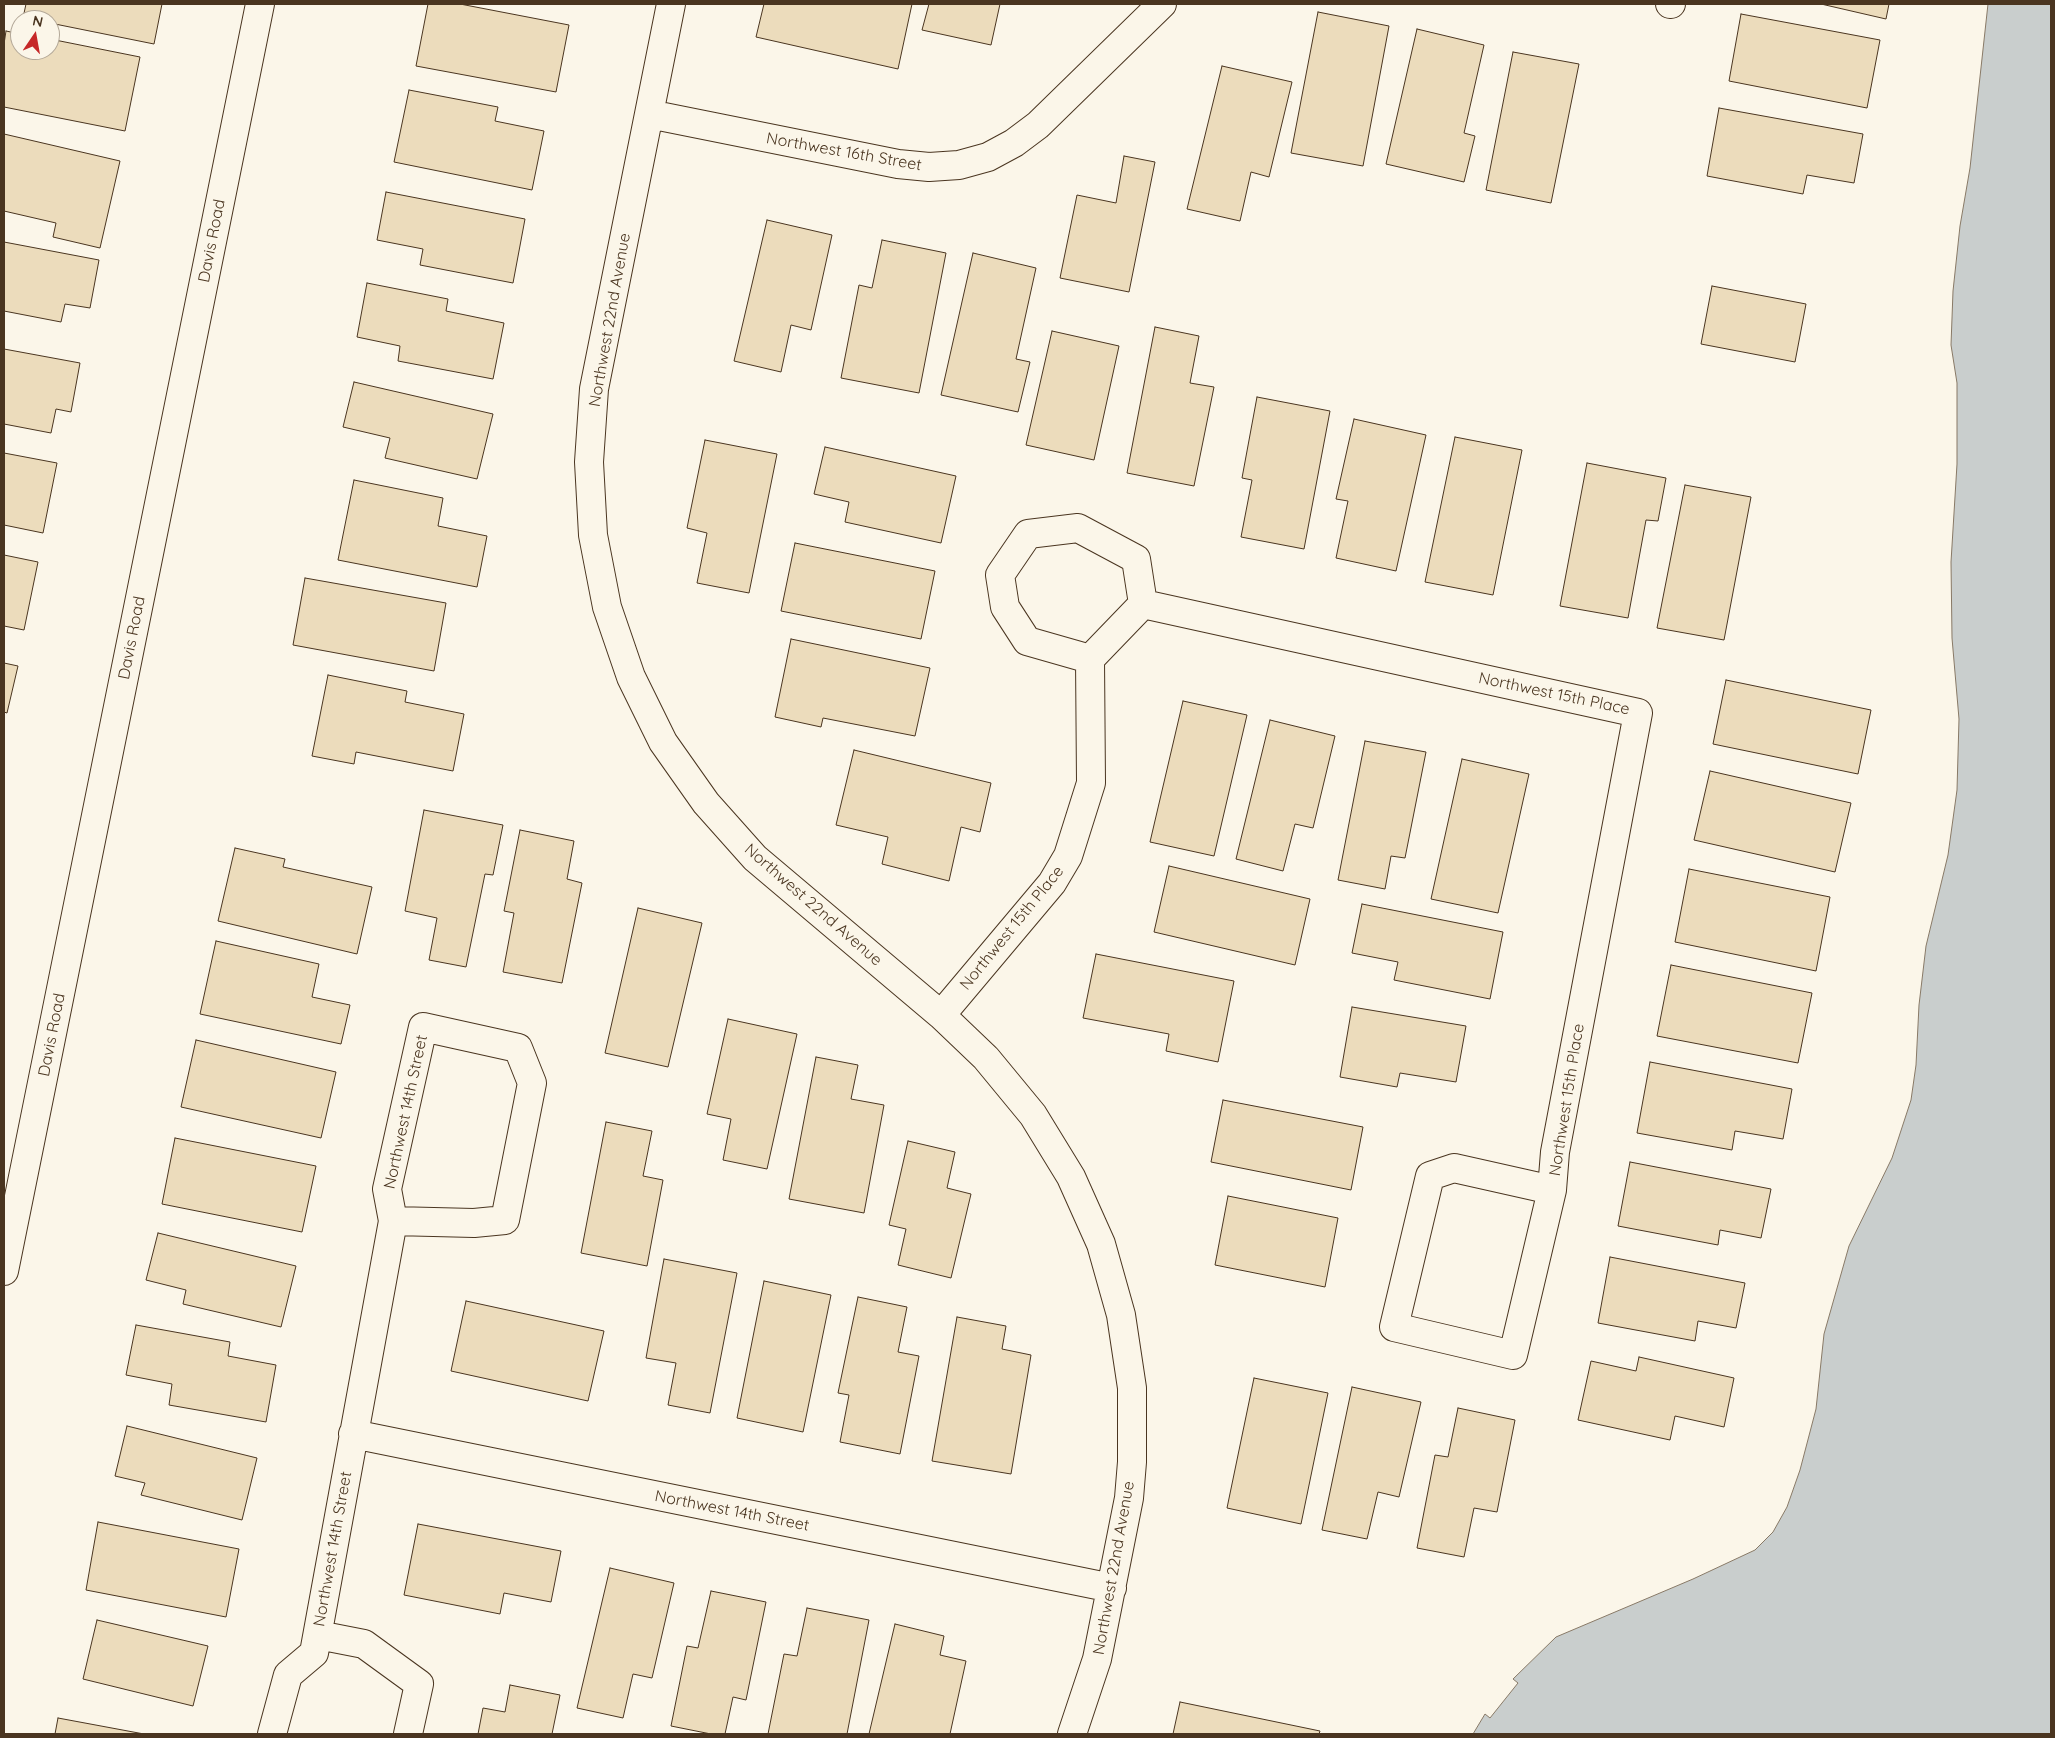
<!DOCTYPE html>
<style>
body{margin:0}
#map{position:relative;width:2055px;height:1738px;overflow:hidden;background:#fbf6e9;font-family:Quicksand,sans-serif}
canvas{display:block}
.frame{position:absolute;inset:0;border:5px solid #4a3520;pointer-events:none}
.north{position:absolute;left:10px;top:10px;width:50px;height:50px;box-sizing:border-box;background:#fbf6e9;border:1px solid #b4a999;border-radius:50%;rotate:12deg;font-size:14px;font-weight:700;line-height:20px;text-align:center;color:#4a3520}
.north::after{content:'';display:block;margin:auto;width:18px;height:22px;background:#c62828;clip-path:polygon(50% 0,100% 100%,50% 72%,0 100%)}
</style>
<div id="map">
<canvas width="2055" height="1738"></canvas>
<div class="frame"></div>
<div class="north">N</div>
</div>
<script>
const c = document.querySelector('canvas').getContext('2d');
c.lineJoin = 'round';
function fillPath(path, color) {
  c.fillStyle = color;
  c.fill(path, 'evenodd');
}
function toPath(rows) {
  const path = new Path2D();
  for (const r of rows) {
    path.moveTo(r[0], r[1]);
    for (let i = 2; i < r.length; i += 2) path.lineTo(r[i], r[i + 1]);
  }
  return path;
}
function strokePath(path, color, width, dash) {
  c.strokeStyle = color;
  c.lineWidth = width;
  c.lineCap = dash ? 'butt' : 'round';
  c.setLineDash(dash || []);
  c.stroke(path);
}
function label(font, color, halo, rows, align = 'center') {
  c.font = font + ' Quicksand,sans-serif';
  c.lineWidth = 4;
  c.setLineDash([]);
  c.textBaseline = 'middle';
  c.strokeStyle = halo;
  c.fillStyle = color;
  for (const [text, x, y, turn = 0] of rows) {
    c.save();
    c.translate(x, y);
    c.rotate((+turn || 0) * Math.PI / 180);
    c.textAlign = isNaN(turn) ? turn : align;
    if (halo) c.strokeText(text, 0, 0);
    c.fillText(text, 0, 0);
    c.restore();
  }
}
const water = toPath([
 [1988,4,2051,4,2051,1734,1473,1734,1485,1714,1490,1718,1518,1683,1513,1679,1556,1637,1693,1579,1755,1550,1773,1532,1787,1507,1800,1470,1816,1409,1824,1334,1849,1246,1892,1158,1911,1100,1916,1065,1919,1005,1926,946,1948,855,1957,790,1959,719,1952,638,1951,562,1957,464,1957,383,1951,345,1953,291,1960,226,1970,168,1988,4]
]);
const building = toPath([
 [26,4,162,4,154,44,50,23,50,20,23,18,26,4],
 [428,4,460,4,569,25,556,92,416,66,428,4],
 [764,4,912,4,898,69,756,37,764,4],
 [929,4,1000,4,991,45,922,30,929,4],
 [1821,4,1889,4,1886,19,1821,4],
 [1318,12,1389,26,1363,166,1291,153,1318,12],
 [1741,14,1880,40,1867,108,1729,81,1741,14],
 [1417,29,1484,45,1464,133,1475,136,1464,182,1386,164,1417,29],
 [6,31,20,34,20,50,50,50,50,39,140,57,125,131,4,107,4,44,6,31],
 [1513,52,1579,64,1551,203,1486,190,1513,52],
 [1222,66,1292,82,1269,177,1251,172,1240,221,1187,209,1222,66],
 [409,90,498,107,495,121,544,131,532,190,394,162,409,90],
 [1719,108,1863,134,1854,183,1807,175,1803,194,1707,176,1719,108],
 [4,134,120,161,100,248,53,237,56,223,4,211,4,134],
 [1124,156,1155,162,1129,292,1060,278,1077,195,1116,203,1124,156],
 [386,192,525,219,513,283,420,265,423,249,377,240,386,192],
 [767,220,832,235,811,330,791,325,781,372,734,361,767,220],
 [882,240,946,253,919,393,841,378,859,285,872,288,882,240],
 [4,242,99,260,90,308,65,304,61,322,4,311,4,242],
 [973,253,1036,268,1016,359,1030,362,1018,412,941,395,973,253],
 [367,283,448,299,446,311,504,323,493,379,398,361,400,346,357,337,367,283],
 [1712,286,1806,304,1795,362,1701,344,1712,286],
 [1155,327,1199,336,1190,383,1214,387,1194,486,1127,473,1155,327],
 [1052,331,1119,346,1094,460,1026,445,1052,331],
 [4,349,80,363,71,412,56,409,51,433,4,424,4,349],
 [354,382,493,414,477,479,385,458,390,438,343,427,354,382],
 [1257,397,1330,411,1304,549,1241,537,1252,480,1242,478,1257,397],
 [1354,419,1426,435,1396,571,1336,558,1348,501,1336,499,1354,419],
 [1455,437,1522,450,1493,595,1425,582,1455,437],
 [705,440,777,454,749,593,697,583,707,533,687,528,705,440],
 [825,447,956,476,941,543,845,522,849,502,814,494,825,447],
 [4,453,57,463,43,533,4,525,4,453],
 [1587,463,1666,478,1658,521,1646,520,1628,618,1560,606,1587,463],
 [354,480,443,498,438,526,487,536,477,587,338,560,354,480],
 [1685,485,1751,497,1724,640,1657,628,1685,485],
 [795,543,935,571,921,639,781,611,795,543],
 [4,555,38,562,24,630,4,626,4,555],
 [305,578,446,603,434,671,293,645,305,578],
 [791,639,930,668,915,736,823,718,821,727,775,717,791,639],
 [4,663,18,666,7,713,4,712,4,663],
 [328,675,407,691,405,702,464,714,453,771,356,752,354,764,312,756,328,675],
 [1726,680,1871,710,1858,774,1713,744,1726,680],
 [1183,701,1247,715,1214,856,1150,842,1183,701],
 [1270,720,1335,736,1313,828,1295,824,1283,871,1236,859,1270,720],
 [1365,741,1426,752,1405,858,1391,856,1385,889,1338,880,1365,741],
 [854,750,991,783,980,832,961,827,949,881,882,864,888,837,836,825,854,750],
 [1462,759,1529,774,1498,913,1431,899,1462,759],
 [1710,771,1851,803,1835,872,1694,840,1710,771],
 [424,810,503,825,493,875,485,874,466,967,429,960,437,918,405,911,424,810],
 [520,830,574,841,567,879,582,883,562,983,503,972,514,913,504,911,520,830],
 [235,848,285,859,283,867,372,887,357,954,218,921,235,848],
 [1169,866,1310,899,1295,965,1154,932,1169,866],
 [1689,869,1830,897,1816,971,1675,942,1689,869],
 [1362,904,1503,932,1490,999,1394,980,1398,962,1352,953,1362,904],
 [638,908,702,923,668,1067,605,1053,638,908],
 [216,941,319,964,312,997,350,1005,341,1044,200,1014,216,941],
 [1096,954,1234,981,1218,1062,1166,1051,1169,1034,1083,1018,1096,954],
 [1671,965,1812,993,1798,1063,1657,1036,1671,965],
 [1352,1007,1466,1026,1456,1082,1400,1073,1397,1087,1340,1077,1352,1007],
 [728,1019,797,1034,767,1169,723,1160,731,1119,707,1114,728,1019],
 [196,1040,336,1072,321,1138,181,1107,196,1040],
 [816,1057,858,1065,851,1099,884,1105,864,1213,789,1199,816,1057],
 [1650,1062,1792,1089,1783,1139,1735,1131,1732,1150,1637,1133,1650,1062],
 [1223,1100,1363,1127,1351,1190,1211,1162,1223,1100],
 [606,1122,652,1131,643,1176,663,1180,647,1266,581,1253,606,1122],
 [175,1138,316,1166,302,1232,162,1204,175,1138],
 [908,1141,955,1152,947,1188,971,1194,951,1278,898,1265,906,1229,889,1225,908,1141],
 [1630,1162,1771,1189,1761,1238,1720,1230,1718,1245,1618,1226,1630,1162],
 [1228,1196,1338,1218,1325,1287,1215,1265,1228,1196],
 [158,1233,296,1266,281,1327,183,1304,186,1290,146,1280,158,1233],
 [1610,1257,1745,1283,1736,1328,1698,1321,1695,1341,1598,1323,1610,1257],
 [664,1259,737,1273,710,1413,668,1405,676,1363,646,1358,664,1259],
 [764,1281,831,1295,803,1432,737,1418,764,1281],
 [858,1297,907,1307,898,1352,919,1356,900,1454,840,1442,849,1395,838,1393,858,1297],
 [466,1301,604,1331,588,1401,451,1371,466,1301],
 [957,1317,1006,1326,1002,1349,1031,1355,1011,1474,932,1461,957,1317],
 [136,1325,230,1342,228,1356,276,1365,266,1422,169,1405,172,1384,126,1375,136,1325],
 [1639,1357,1734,1378,1724,1427,1675,1416,1670,1440,1578,1420,1591,1361,1636,1371,1639,1357],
 [1254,1378,1328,1393,1301,1524,1227,1508,1254,1378],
 [1352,1387,1421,1402,1399,1497,1378,1492,1367,1539,1322,1530,1352,1387],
 [1458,1408,1515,1420,1497,1512,1474,1508,1464,1557,1417,1548,1435,1455,1448,1457,1458,1408],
 [127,1426,257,1458,242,1520,141,1495,145,1483,115,1476,127,1426],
 [98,1522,239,1549,226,1617,86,1590,98,1522],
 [418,1524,561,1551,551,1602,504,1593,500,1614,404,1595,418,1524],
 [610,1568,674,1583,652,1678,633,1674,623,1718,577,1708,610,1568],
 [711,1591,766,1602,746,1700,733,1697,725,1734,711,1734,671,1726,687,1646,698,1648,711,1591],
 [807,1608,869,1620,847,1734,768,1734,784,1654,797,1656,807,1608],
 [97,1620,208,1646,193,1706,83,1679,97,1620],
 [895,1624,944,1636,940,1655,966,1661,950,1734,869,1734,895,1624],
 [510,1685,560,1695,552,1734,478,1734,483,1708,505,1712,510,1685],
 [1180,1702,1320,1731,1319,1734,1173,1734,1180,1702],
 [58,1718,144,1734,55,1734,58,1718]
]);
const street = toPath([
 [671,4,594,389,589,462,593,535,607,607,631,677,663,742,706,803,755,858,941,1015,986,1058,1033,1115,1071,1177,1101,1244,1121,1315,1132,1388,1132,1462,1129,1498,1097,1659,1072,1734],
 [1670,4,1671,4],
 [649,114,898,164,929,167,959,165,988,157,1014,143,1038,125,1162,4],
 [1090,659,1027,641,1005,607,1000,575,1028,534,1078,528,1136,559,1143,604,1638,713,1555,1152,1552,1190,1513,1355,1394,1327,1430,1176,1454,1168,1552,1190],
 [941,1015,1052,883,1068,856,1091,783,1090,659,1143,604],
 [4,1271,260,4],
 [353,1434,1112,1588],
 [318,1635,364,1644,419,1684,408,1734],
 [272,1734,288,1675,314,1653,393,1221,387,1189,423,1027,518,1048,532,1083,505,1220,474,1223,393,1221]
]);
const streetNames = [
 ["Northwest 16th Street",844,152,10],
 ["Davis Road",212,241,-79],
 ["Northwest 22nd Avenue",610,320,-80],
 ["Davis Road",132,638,-79],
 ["Northwest 15th Place",1554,694,12],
 ["Northwest 22nd Avenue",813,905,41],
 ["Northwest 15th Place",1012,928,-51],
 ["Davis Road",52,1035,-79],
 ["Northwest 15th Place",1567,1100,-81],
 ["Northwest 14th Street",406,1112,-78],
 ["Northwest 14th Street",732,1511,11],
 ["Northwest 14th Street",333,1549,-80],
 ["Northwest 22nd Avenue",1114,1568,-80]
];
fillPath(water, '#c9cecd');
strokePath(water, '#887966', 1);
fillPath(building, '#ecdcbc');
strokePath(building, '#4a3520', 1);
strokePath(street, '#4a3520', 30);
strokePath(street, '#fbf6e9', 28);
label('16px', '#4a3520', '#fbf6e9', streetNames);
</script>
